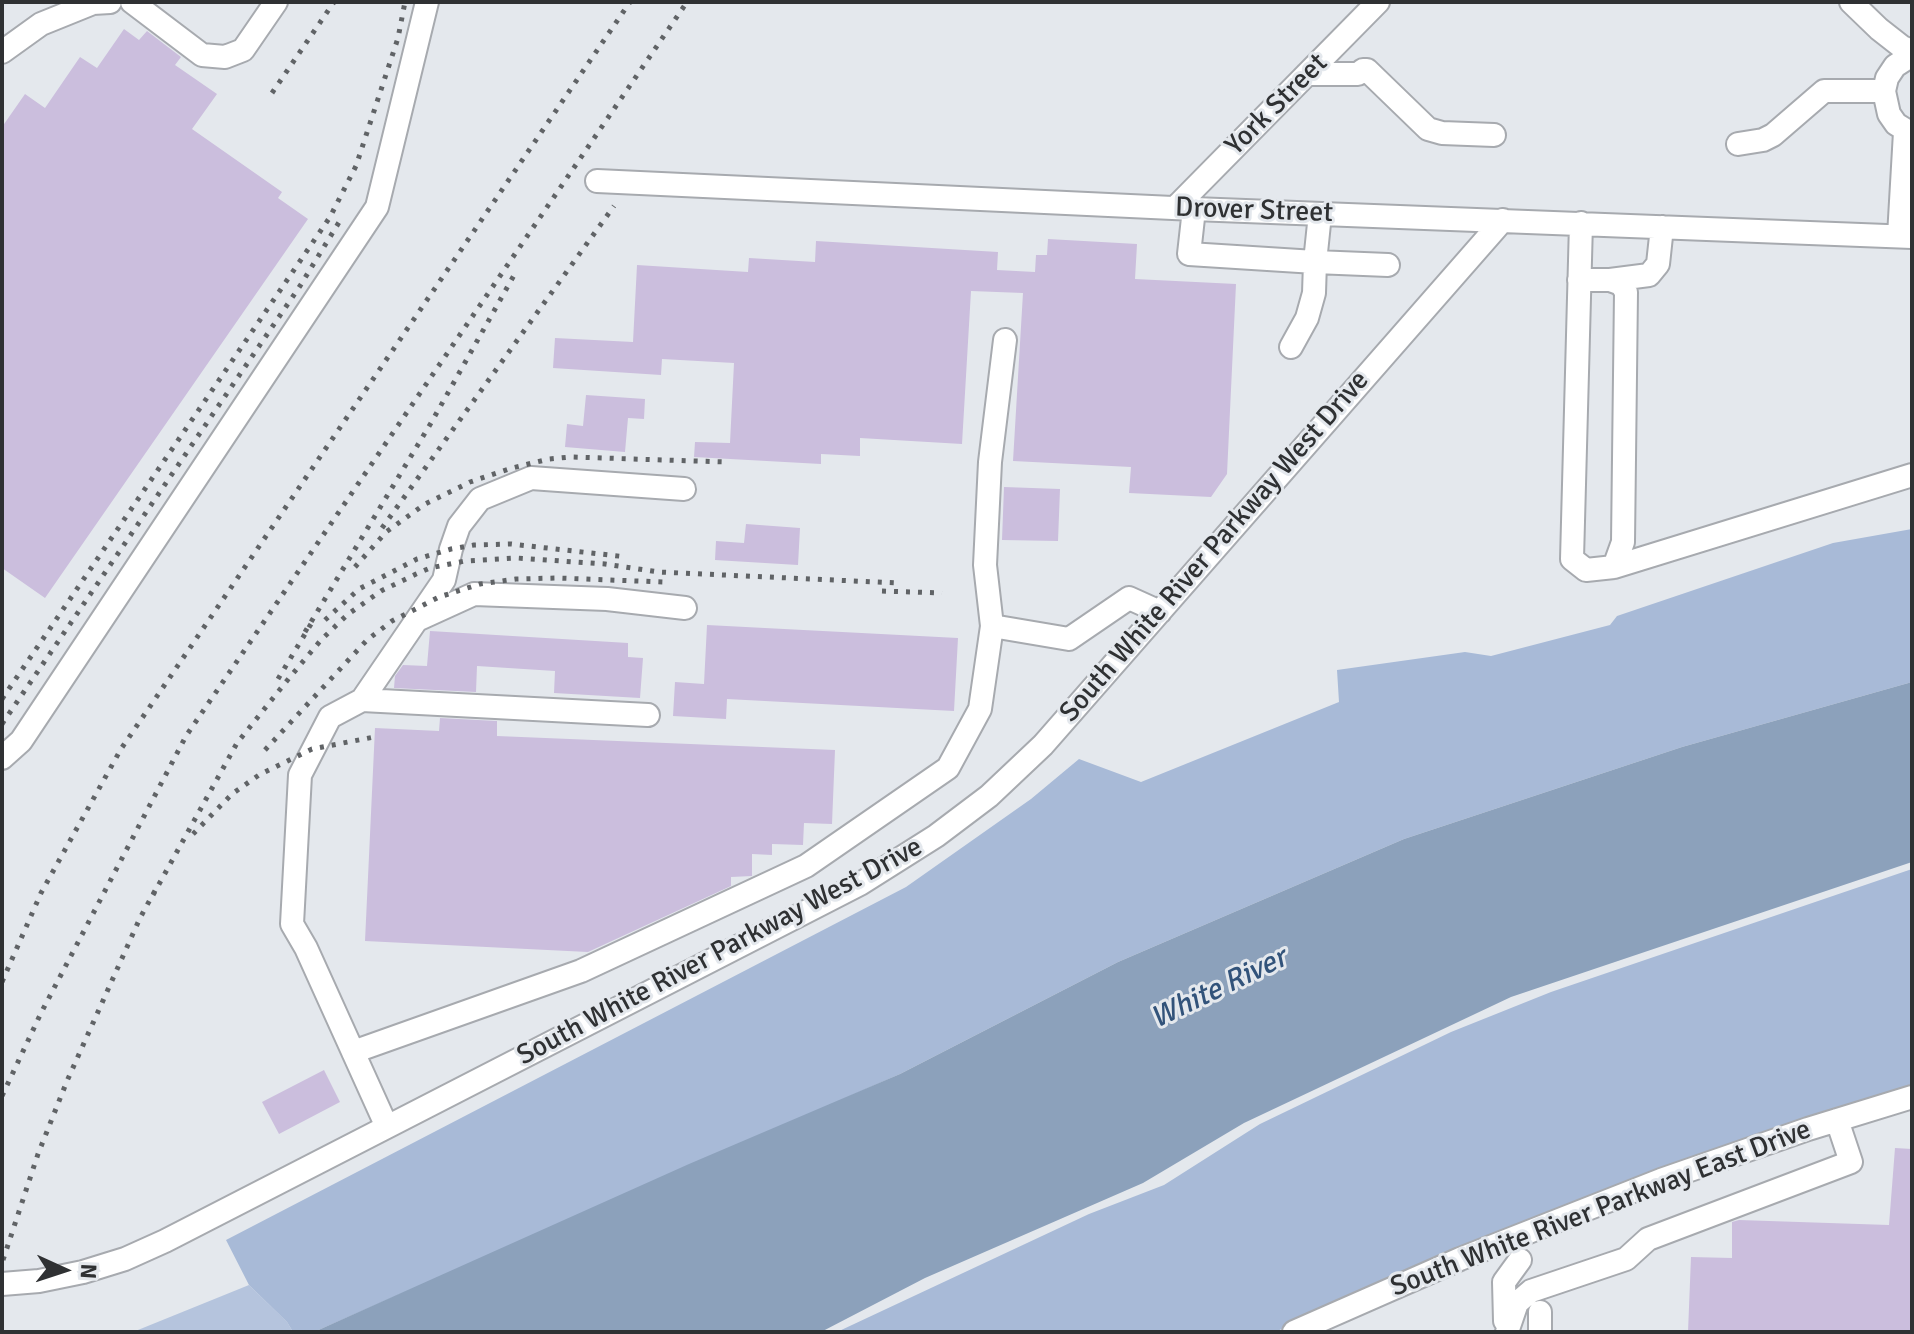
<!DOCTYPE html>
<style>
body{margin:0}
#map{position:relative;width:1914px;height:1334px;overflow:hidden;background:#e4e8ed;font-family:Signika,sans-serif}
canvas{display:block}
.frame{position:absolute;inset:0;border:4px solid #2f3133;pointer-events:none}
.north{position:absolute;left:24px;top:1230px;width:80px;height:80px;-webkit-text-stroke:6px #e4e8ed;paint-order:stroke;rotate:93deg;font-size:22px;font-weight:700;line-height:32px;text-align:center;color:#2f3133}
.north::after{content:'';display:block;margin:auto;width:28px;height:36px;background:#2f3133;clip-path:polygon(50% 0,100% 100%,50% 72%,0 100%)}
</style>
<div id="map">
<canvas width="1914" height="1334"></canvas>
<div class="frame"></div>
<div class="north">N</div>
</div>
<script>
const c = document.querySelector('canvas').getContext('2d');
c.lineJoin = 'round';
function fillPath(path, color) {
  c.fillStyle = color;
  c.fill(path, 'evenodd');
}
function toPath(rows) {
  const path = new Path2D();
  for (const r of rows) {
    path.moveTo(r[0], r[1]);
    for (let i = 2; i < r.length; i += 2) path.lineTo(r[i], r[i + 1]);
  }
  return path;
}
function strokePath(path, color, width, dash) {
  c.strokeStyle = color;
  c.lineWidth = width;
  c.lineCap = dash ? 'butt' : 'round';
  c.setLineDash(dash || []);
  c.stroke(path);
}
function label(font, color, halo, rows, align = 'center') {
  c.font = font + ' Signika,sans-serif';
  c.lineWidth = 6;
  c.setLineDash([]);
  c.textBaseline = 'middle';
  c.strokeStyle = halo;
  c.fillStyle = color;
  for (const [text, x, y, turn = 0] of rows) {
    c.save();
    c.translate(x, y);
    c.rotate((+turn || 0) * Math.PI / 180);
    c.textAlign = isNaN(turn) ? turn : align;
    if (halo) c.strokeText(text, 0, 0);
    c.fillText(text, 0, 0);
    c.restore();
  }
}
const green = toPath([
 [249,1285,287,1322,293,1332,133,1332]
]);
const forest = toPath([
 [1912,529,1912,682,1682,747,1404,839,1118,962,900,1074,314,1332,293,1332,287,1322,249,1285,226,1240,906,887,1031,799,1079,759,1141,782,1339,702,1337,670,1465,652,1491,656,1610,625,1617,616,1833,543],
 [1912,869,1912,1085,1491,1236,1275,1332,837,1332,1089,1214,1164,1185,1260,1124,1451,1032,1551,992]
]);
const water = toPath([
 [1912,682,1912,862,1511,997,1244,1123,1143,1183,925,1278,821,1332,314,1332,689,1164,900,1074,1118,962,1404,839,1682,747]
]);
const building = toPath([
 [124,29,139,40,147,31,181,57,175,65,217,94,192,129,282,192,278,198,308,219,45,598,2,568,2,127,25,94,45,108,80,57,97,68],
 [1048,239,1137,244,1135,279,1236,284,1227,474,1211,497,1129,493,1131,467,1013,461,1023,293,971,291,962,444,860,438,860,456,821,454,821,464,694,457,695,442,730,443,734,363,662,359,661,375,553,368,555,338,633,342,637,265,748,272,749,258,815,262,816,241,998,252,997,270,1035,272,1036,255,1047,255],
 [586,395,645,399,644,419,628,418,625,452,565,447,567,424,583,426],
 [1004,487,1060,489,1058,541,1002,540],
 [746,524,800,528,798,565,715,560,716,541,744,543],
 [707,625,958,638,954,711,727,699,726,719,673,716,675,682,704,684],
 [430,631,628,643,628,657,643,658,640,698,554,693,555,671,477,666,476,692,394,688,395,676,403,665,427,666],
 [440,718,497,721,497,736,835,750,832,824,804,823,803,845,772,844,772,855,752,854,752,876,731,877,731,886,588,952,365,941,375,728,439,731],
 [324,1070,340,1102,279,1134,262,1102],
 [1895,1148,1912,1149,1912,1332,1688,1332,1691,1257,1732,1258,1732,1222,1739,1220,1889,1225]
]);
const minor = toPath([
 [132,2,202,55,225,57,243,50,276,2],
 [1851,2,1879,29,1902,47,1912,51],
 [2,52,41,24,93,3,110,2],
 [1912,55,1895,66,1887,78,1884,91,1889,114,1896,124,1912,134],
 [1307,74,1358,74,1363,70,1367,70,1428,129,1442,133,1494,135],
 [1738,144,1763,140,1773,135,1824,91,1884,91],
 [597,181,1194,209,1912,237],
 [1175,208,1378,2],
 [1194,209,1189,254,1315,262,1320,214],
 [1581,223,1572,559,1586,570,1614,567,1912,475],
 [1899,236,1905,132],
 [1579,280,1610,280,1621,284,1626,292,1623,542,1614,567],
 [1610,280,1649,275,1658,264,1662,227],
 [1291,347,1307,318,1314,293,1315,262,1388,265],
 [417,620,474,594,607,599,685,608],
 [992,626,985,565,990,462,1005,340],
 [362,700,648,715],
 [2,758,21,741,377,207,427,2],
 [353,1052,581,971,806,866,948,768,980,709,992,626,1069,639,1129,598,1160,612],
 [387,1127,306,948,292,924,300,775,330,717,362,700,444,580,451,549,459,526,480,499,531,478,684,489],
 [2,1284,39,1281,83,1272,125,1259,165,1241,860,884,936,836,989,796,1043,745,1503,220],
 [1505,1321,1504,1282,1520,1260],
 [1294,1332,1460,1259,1661,1180,1808,1129,1912,1097],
 [1507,1332,1517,1303,1531,1291,1626,1259,1648,1239,1851,1162,1837,1120],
 [1540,1332,1540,1312]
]);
const rail = toPath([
 [272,93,334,2],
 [382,528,614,206],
 [355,567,386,532,425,504,470,482,512,468,549,459,570,457,729,462],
 [882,591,942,593],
 [325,620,359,589,417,559,451,549,474,545,511,544,627,557],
 [305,632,431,423,517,270],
 [278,679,311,624],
 [2,699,330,217,356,166,398,38,405,2],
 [2,724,300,286,341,219],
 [265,750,367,640,392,621,439,597,480,584,516,579,558,578,663,582],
 [193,834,232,794,259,775,312,749,374,737],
 [153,895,237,743,290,677,321,640,347,615,381,591,416,574,430,568,465,561,517,558,605,564,659,572,898,583],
 [2,982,41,893,121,749,630,2],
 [2,1096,41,1013,186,736,687,2],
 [3,1260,38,1154,67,1081,140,918,157,887]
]);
const streetNames = [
 ["York Street",1277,105,-45],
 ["Drover Street",1254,211,2],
 ["South White River Parkway West Drive",1215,547,-49],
 ["South White River Parkway West Drive",720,952,-28],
 ["South White River Parkway East Drive",1601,1209,-21]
];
const waterNames = [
 ["White River",1219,989,-26]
];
fillPath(green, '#b5c4dd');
fillPath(forest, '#a8bad7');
fillPath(water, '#8ca1bb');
fillPath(building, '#cbbedd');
strokePath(minor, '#a7aaaf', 26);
strokePath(minor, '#fff', 22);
strokePath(rail, '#606366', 5, [4, 8]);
label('28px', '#2f3133', '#e4e8ed', streetNames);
label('italic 30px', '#32537a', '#e4e8ed', waterNames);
</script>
